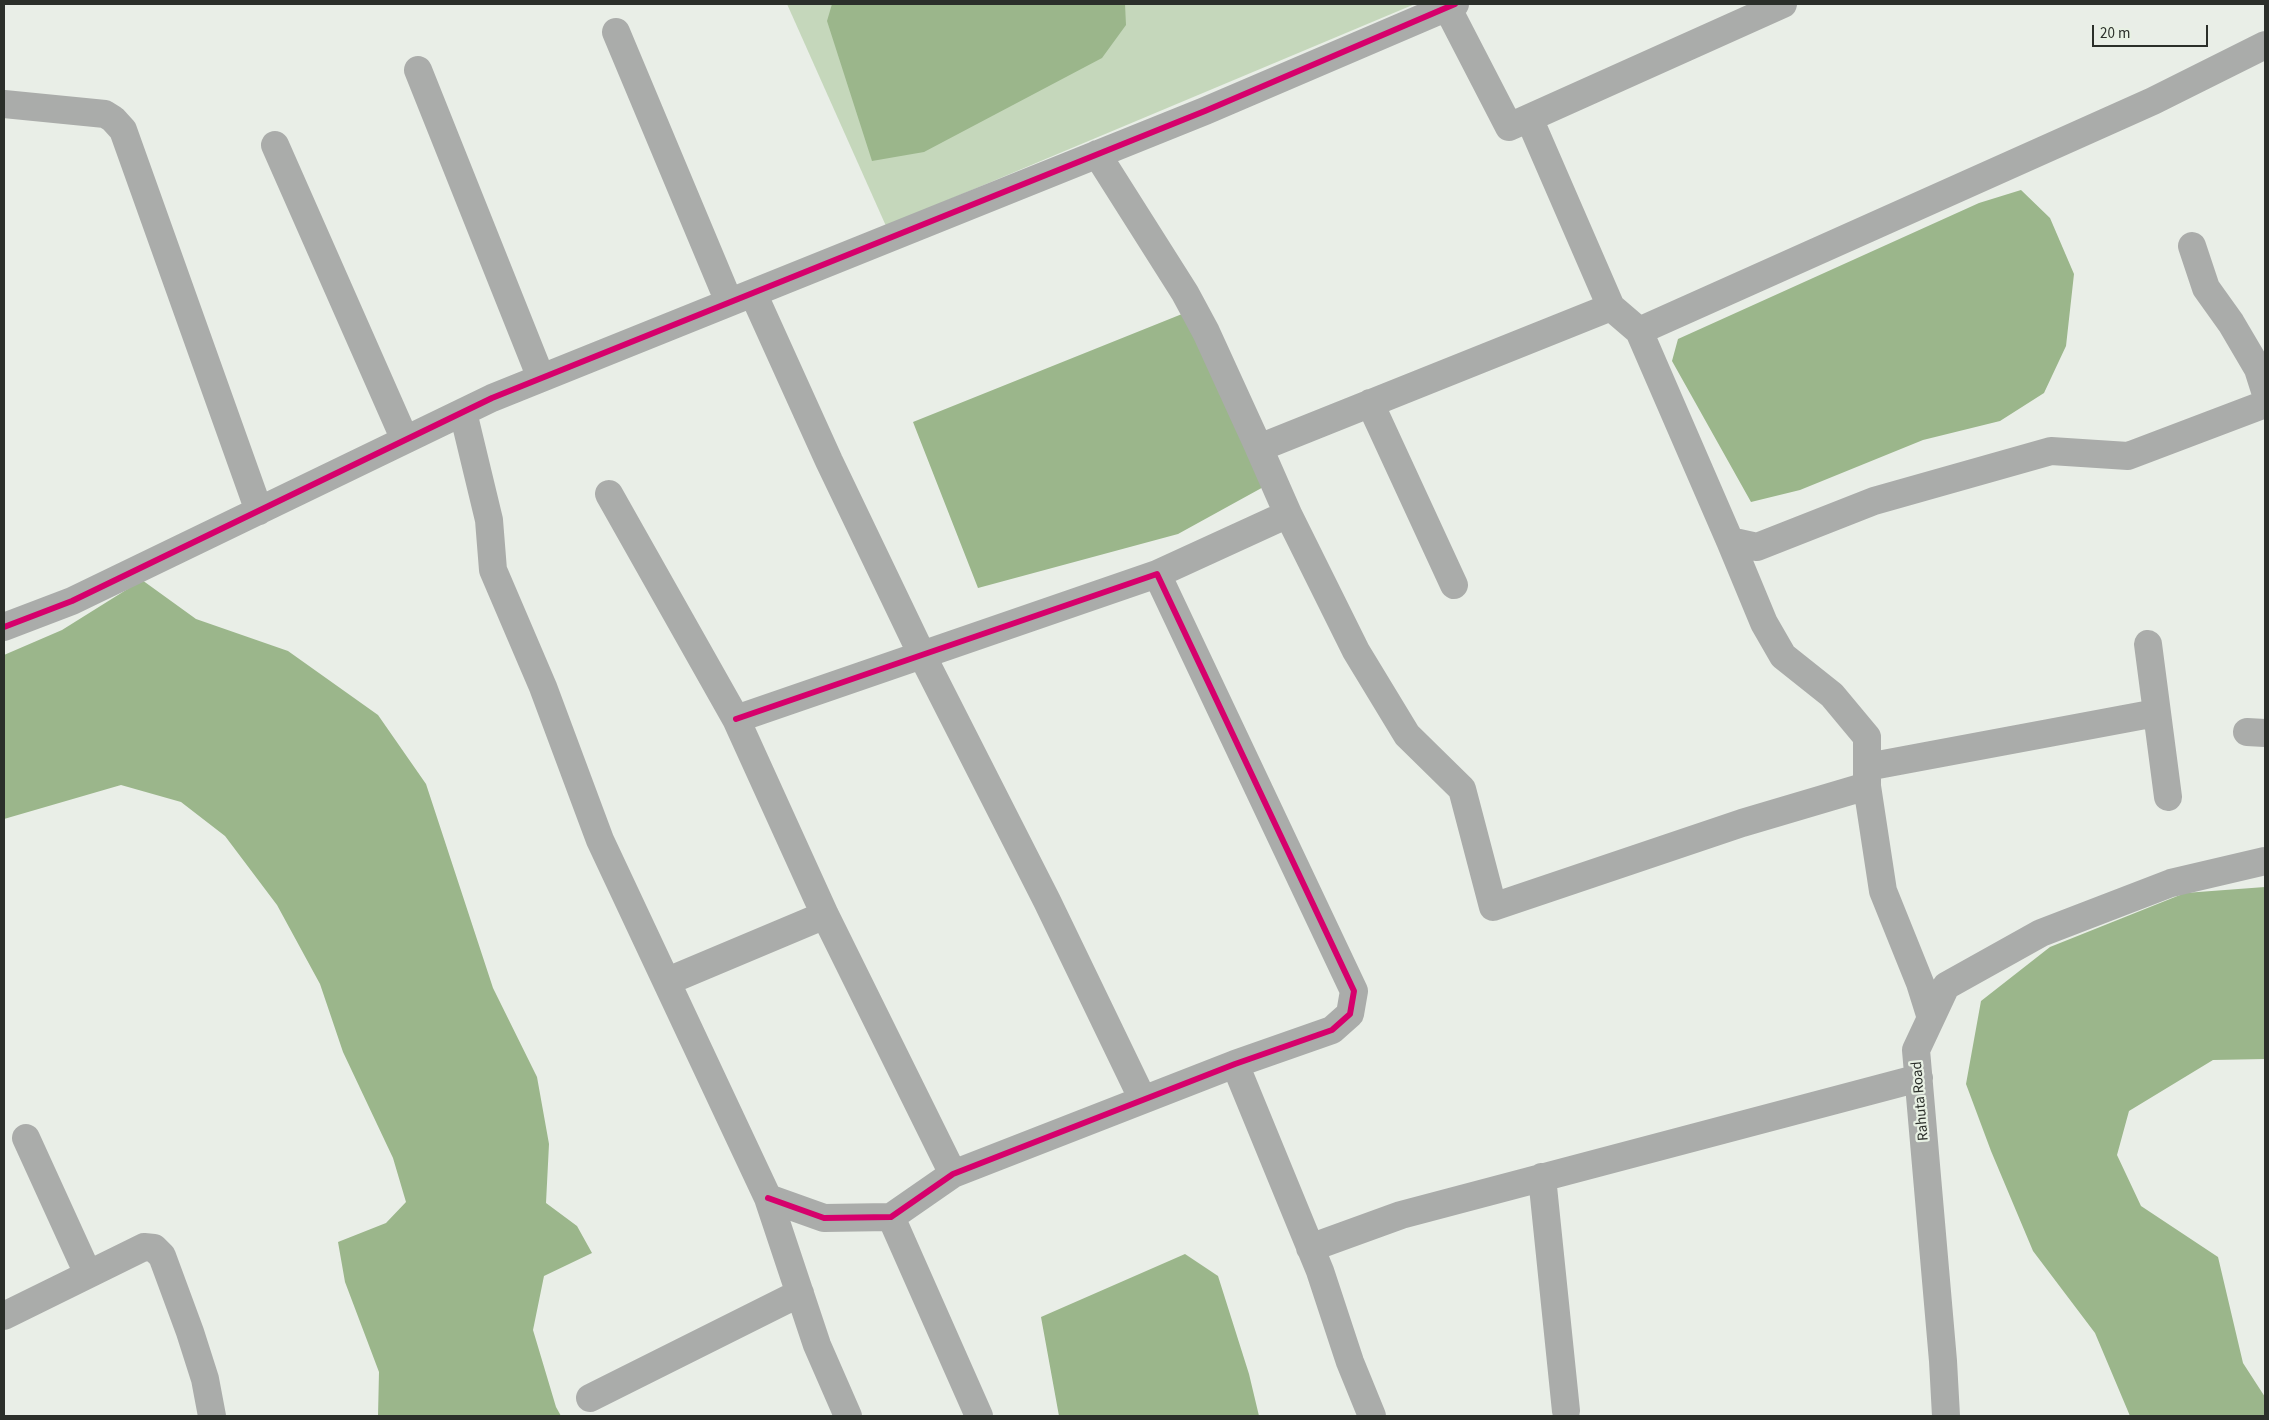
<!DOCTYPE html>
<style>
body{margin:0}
#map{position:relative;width:2269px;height:1420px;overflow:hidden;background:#e9eee7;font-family:"Source Sans 3",sans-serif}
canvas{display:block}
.frame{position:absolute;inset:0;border:5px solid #2b2f2a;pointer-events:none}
.scale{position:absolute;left:2092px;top:25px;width:116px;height:22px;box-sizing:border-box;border:2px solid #2b2f2a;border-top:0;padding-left:6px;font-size:15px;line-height:18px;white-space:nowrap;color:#2b2f2a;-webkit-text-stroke:4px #e8f1e4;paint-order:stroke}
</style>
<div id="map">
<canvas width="2269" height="1420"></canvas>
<div class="frame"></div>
<div class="scale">20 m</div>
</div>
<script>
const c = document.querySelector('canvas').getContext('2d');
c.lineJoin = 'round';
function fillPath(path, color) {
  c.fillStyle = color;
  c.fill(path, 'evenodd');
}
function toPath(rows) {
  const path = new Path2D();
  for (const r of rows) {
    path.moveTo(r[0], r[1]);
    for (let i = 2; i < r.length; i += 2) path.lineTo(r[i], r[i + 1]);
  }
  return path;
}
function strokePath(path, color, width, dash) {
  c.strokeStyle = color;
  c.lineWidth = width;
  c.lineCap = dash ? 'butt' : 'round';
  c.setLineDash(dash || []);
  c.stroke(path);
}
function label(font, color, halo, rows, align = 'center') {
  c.font = font + ' "Source Sans 3",sans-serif';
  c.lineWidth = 4.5;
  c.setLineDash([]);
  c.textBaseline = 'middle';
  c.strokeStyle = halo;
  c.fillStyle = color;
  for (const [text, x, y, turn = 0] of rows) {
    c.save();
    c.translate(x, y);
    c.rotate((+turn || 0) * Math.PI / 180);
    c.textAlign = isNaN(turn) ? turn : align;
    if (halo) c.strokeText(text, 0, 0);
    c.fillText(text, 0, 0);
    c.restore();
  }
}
const green = toPath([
 [787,4,1415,4,886,226]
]);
const water = toPath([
 [832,4,1125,4,1126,25,1102,58,924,152,872,161,827,21],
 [2021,190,2050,218,2074,274,2066,346,2044,393,2000,421,1923,440,1800,490,1751,502,1672,361,1678,339,1979,203],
 [1192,310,1267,485,1178,534,978,588,913,422],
 [142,580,196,619,288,651,378,715,426,784,493,988,537,1077,549,1144,546,1203,577,1226,592,1253,544,1276,533,1330,556,1407,561,1416,378,1416,379,1372,345,1282,338,1242,386,1223,406,1202,393,1158,343,1052,320,984,277,905,225,836,181,802,121,785,4,819,4,655,62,630],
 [2265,887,2265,1059,2213,1060,2129,1111,2117,1155,2141,1206,2218,1257,2243,1363,2265,1397,2265,1416,2130,1416,2095,1333,2033,1251,1991,1151,1966,1084,1981,1001,2050,947,2185,893],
 [1185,1254,1218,1276,1249,1374,1259,1416,1059,1416,1041,1317]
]);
const minor = toPath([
 [1447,7,1509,127,1783,4],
 [616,32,729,302],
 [418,70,541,378],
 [4,104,105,114,113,119,123,130,259,511],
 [1529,118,1611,307],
 [275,145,405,440],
 [1097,154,1185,293,1206,332,1259,448],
 [2192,246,2206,288,2231,323,2258,369,2265,391],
 [753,293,829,461,922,655,1047,901,1143,1100],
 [1639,331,2153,101,2265,45],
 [1370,403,1454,585],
 [463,412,489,520,493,570,543,687,600,840,768,1198,817,1345,848,1416],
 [609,494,736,719,825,915,953,1174],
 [1288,514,1356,651,1407,735,1462,789,1493,907,1742,823,1867,786],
 [1730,541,1764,623,1783,656,1832,695,1867,737,1867,786,1883,891,1920,983,1931,1018],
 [1157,574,1288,514,1259,448,1611,307,1639,331,1730,541,1757,547,1874,501,2051,451,2128,456,2265,404],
 [4,627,72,601,492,398,1205,111,1455,4],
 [2148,644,2168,797],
 [736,719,1157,574,1354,991,1350,1014,1332,1030,1235,1064,953,1174,891,1217,824,1218,768,1198],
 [2247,732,2265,733],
 [1867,767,2156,713],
 [668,981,825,915],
 [1235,1064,1320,1271,1350,1362,1372,1416],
 [26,1138,88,1274],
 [1542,1177,1566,1411],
 [891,1217,979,1416],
 [1310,1248,1401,1215,1919,1078],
 [4,1316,144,1247,154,1248,162,1256,190,1332,205,1379,212,1416],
 [590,1398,800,1293],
 [1946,1416,1943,1361,1916,1050,1946,986,2041,933,2171,883,2265,861]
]);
const cycleway = toPath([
 [4,627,72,601,492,398,1205,111,1455,4],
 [736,719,1157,574,1354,991,1350,1014,1332,1030,1235,1064,953,1174,891,1217,824,1218,768,1198]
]);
const streetNames = [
 ["Rahuta Road",1921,1101,-95]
];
fillPath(green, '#c5d7bb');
fillPath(water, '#9bb68b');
strokePath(minor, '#aaacaa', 28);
strokePath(cycleway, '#d6006c', 6);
label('15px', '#2b2f2a', '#e8f1e4', streetNames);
</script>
